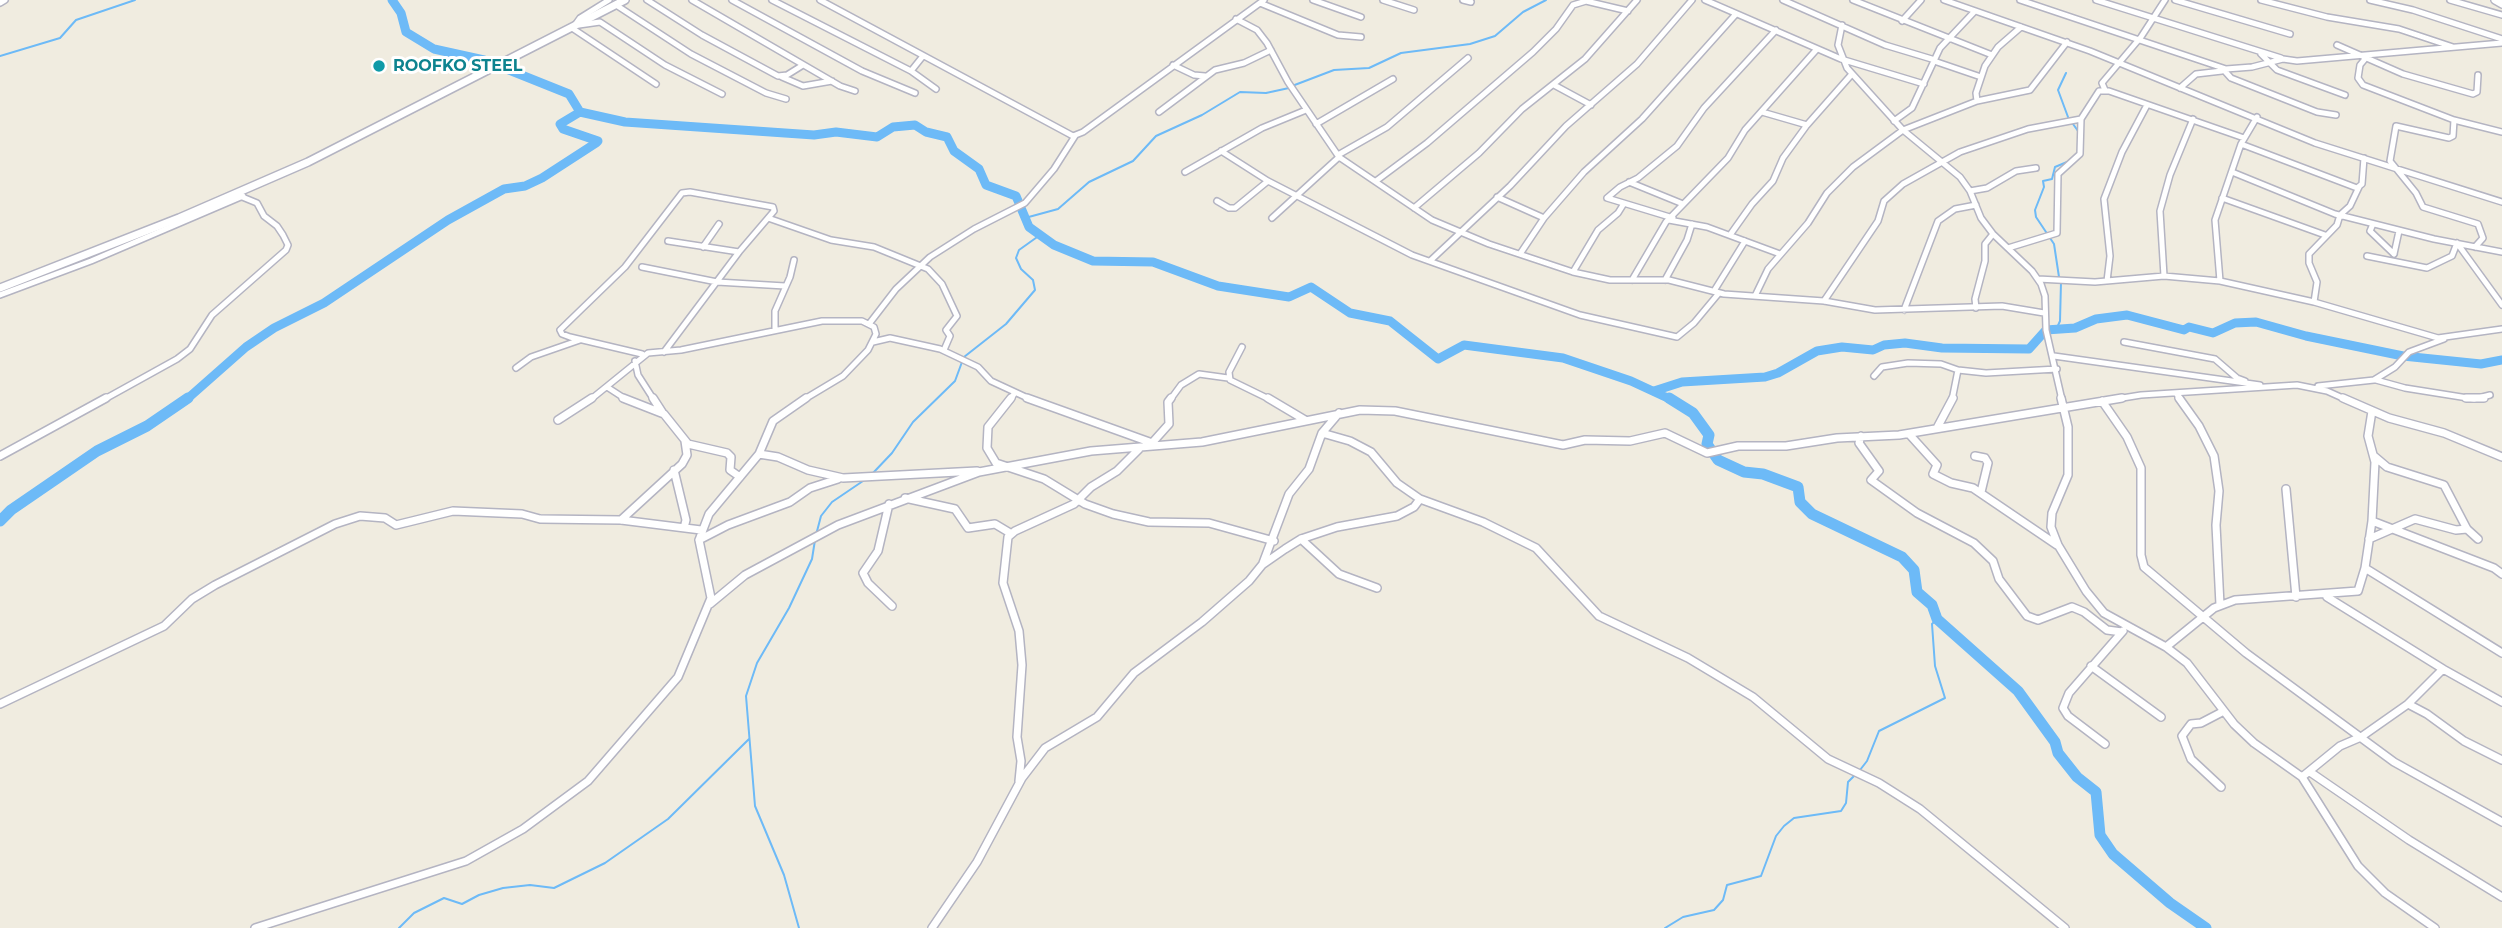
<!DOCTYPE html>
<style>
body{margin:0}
canvas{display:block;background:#f0ece0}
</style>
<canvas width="2502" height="928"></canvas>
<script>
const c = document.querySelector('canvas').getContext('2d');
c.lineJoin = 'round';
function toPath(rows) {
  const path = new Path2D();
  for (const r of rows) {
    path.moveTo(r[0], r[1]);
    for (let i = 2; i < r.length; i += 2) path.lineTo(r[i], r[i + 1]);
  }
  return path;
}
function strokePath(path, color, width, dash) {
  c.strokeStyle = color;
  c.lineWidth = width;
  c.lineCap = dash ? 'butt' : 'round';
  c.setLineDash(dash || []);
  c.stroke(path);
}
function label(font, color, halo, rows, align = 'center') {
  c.font = font + ' Montserrat,sans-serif';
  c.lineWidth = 6;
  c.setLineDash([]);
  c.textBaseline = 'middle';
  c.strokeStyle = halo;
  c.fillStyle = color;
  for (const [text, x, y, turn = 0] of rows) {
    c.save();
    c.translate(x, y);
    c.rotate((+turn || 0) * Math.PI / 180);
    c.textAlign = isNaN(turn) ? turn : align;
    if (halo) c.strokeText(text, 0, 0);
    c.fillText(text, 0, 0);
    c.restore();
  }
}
const stream = toPath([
 [0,56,60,38,76,20,135,0],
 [2066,73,2058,90,2068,117,2078,131],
 [1292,86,1334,70,1369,68,1401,53,1470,44,1495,36,1523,12,1546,0],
 [1025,218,1058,209,1089,182,1133,161,1156,136,1202,115,1240,92,1266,93,1289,88],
 [2059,277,2054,244,2036,217,2035,210,2044,187,2043,181,2052,179,2055,167,2067,162],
 [2056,330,2060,321,2061,282],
 [964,357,1006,324,1035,290,1033,280,1021,269,1016,258,1019,250,1040,235],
 [873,473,892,453,913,422,955,381,962,362],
 [816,535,821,516,832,502,863,481],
 [1860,770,1867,761,1879,731,1945,698,1935,666,1932,624,1937,619],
 [399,928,414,913,444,898,462,904,479,895,503,888,530,885,554,888,605,863,668,819,749,739],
 [799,928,784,875,755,806,746,696,757,663,789,608,812,559,815,540],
 [1665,928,1683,917,1714,910,1723,900,1727,885,1761,876,1776,836,1784,826,1794,818,1841,811,1846,803,1848,782,1856,774]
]);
const riverFar1 = toPath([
 [392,0,401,13,406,32,434,49,484,60,569,94,580,112,625,122,814,135,836,132,877,137,893,127,915,125,926,132,947,137,954,151,979,169,986,185,1016,196,1029,227,1054,245,1093,261,1153,262,1218,286,1289,297,1311,287,1350,313,1390,321,1438,359,1464,345,1563,358,1631,381,1672,400],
 [1654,391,1682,382,1765,377,1778,373,1817,351,1842,347,1873,350,1884,345,1905,343,1942,348,2029,349,2046,330,2075,328,2096,319,2127,315,2184,330,2189,327,2213,333,2235,323,2256,322,2306,336,2403,356,2481,364,2502,360],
 [186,400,246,347,274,328,324,303,448,220,504,189,525,186,542,178,596,143,598,141,563,129,560,124,580,112]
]);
const river = toPath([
 [1669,398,1693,413,1709,435,1707,444,1718,460,1744,472,1763,474,1798,487,1800,502,1812,514,1902,557,1914,570,1917,592,1932,605,1937,619,2018,691,2055,742,2058,753,2077,777,2096,792,2100,835,2113,854,2170,903,2206,928],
 [0,521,11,510,97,451,147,426,188,398]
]);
const streetFar1 = toPath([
 [647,0,702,35,778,76,787,75,803,65],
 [692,0,840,86,855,91],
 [732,0,862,71,915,93],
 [772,0,911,71,936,89],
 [820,0,1073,136,1083,132,1264,0],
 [1313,0,1361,17],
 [1383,0,1414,10],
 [1463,0,1471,2],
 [1705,0,1841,59,1924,84],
 [1783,0,1885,45,1935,60],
 [1853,0,1992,55],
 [1944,0,2090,51,2315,143,2502,202],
 [2020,0,2226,69,2252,67,2283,59,2297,61,2502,43],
 [2096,0,2281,58],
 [2175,0,2290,34],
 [2261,0,2327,17,2399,29,2453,47],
 [2370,0,2413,10,2502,39],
 [2450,0,2502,15],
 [0,3,5,0],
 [1260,3,1338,35,1361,37],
 [616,5,691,54,766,93,786,99],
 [1236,19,1257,30,1267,43,1288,82,1339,157,1432,220,1489,244,1573,272,1610,280,1669,280,1724,294,1824,301,1875,310,2002,306,2044,313],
 [1902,21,1921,0],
 [575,25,580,18,609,0],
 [579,25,600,22,665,65,722,94],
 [1842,25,1838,45,1847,68,1903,130,1960,177,1970,191,1981,218,1993,234,2032,271,2041,284,2045,296,2046,330,2062,400],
 [572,28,656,84],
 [2337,45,2403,74,2473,94,2477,92,2478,75],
 [2261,54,2277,70,2345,95],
 [2365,59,2360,65,2358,78,2363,85,2454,120,2502,132],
 [1934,61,1981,77],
 [1173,65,1194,75,1205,76],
 [2222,68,2231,78,2317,112,2336,115],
 [911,71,923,56],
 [782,77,803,86,832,81],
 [1554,85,1591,105],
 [2180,88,2196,74,2222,71],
 [2105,90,2102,83,2141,37,2165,0],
 [1977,101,1976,93,1985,66,1998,47,2021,27],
 [1159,112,1215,70,1244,63,1271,50],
 [1762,112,1807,125],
 [2454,120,2453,136,2449,138,2396,126,2390,161,2416,193,2423,207,2478,224,2483,238,2475,247],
 [1894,121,1912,108,1940,48,1974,12],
 [1316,124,1393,79],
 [2241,144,2357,188,2362,184,2364,158],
 [1221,151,1268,181,1412,255,1580,315,1677,337,1694,323,1719,293],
 [1338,155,1387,127,1468,58],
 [1185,172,1262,128,1306,110],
 [2232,172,2335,214,2434,239,2502,252],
 [1376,181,1427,143,1533,52,1556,29,1573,5,1586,1,1628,11],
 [1629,182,1683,204],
 [1970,191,1987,188,2016,171,2036,168],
 [1497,197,1544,218],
 [2222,198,2325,235],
 [1217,201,1229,208,1235,208,1268,181],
 [1414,208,1479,153,1522,109,1585,59,1637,0],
 [768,218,831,240,874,247,928,269,942,284,957,316,946,330,950,336,944,350],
 [1272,218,1339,157],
 [1673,218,1607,198,1620,187,1638,178,1677,146,1704,108,1776,30],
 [1669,220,1707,227,1780,254],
 [2373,224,2370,231,2394,254],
 [1730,235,1752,204,1773,181,1783,158,1807,125,1852,74],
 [668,241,739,252],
 [2457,243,2502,305],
 [703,247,719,224],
 [2008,248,2057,233,2058,174,2080,154,2081,119],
 [1520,254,1544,218,1584,172,1642,119,1736,14],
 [2394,254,2399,231],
 [2367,256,2427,268,2452,256,2457,243],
 [1430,261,1510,186,1566,126,1637,64,1692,0],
 [642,267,717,282,785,286],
 [1573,272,1598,230,1618,213,1623,205],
 [2164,276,2160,211,2170,175,2193,119],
 [2038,279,2095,282,2164,276,2220,281,2314,302,2438,338,2502,329],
 [1632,280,1666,222,1728,158,1745,130,1817,49],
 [1665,280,1687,240,1692,224],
 [2107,281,2110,256,2104,199,2122,152,2147,105],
 [2220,281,2215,220,2241,144,2257,117],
 [1714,291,1745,241],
 [0,295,91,261,243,196],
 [1755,296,1768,269,1808,223,1827,193,1853,167,1903,130,1977,101,2030,90,2067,42],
 [1824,301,1878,221,1884,201,1903,184,1960,152,2028,129,2081,119,2099,91,2109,91,2244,138],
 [2314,302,2317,282,2309,263,2309,254,2337,225,2340,215,2350,206,2359,187],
 [1976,308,1975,299,1985,261,1985,244,1993,234],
 [1904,310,1938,221,1955,209,1976,205],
 [869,324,896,289,930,257,974,229,1025,203,1054,169,1075,136],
 [775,329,775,311,790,277,794,260],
 [873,342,890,338,940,349,978,367,991,381,1032,400],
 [2124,342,2215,359,2237,378,2245,381],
 [1242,347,1229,372,1230,380,1271,400],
 [642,354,570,337,562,334,560,330,625,267,682,193,690,192,773,207,774,211,739,252,664,352],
 [2054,356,2260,385],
 [635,361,638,375,654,400],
 [516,368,531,357,580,340],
 [1874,376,1882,367,1908,363,1941,364,1958,370,1986,373,2057,369],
 [2376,380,2405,388,2474,399,2490,395],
 [2318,386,2374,380,2395,367,2409,352,2444,339],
 [607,387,627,400],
 [2176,393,2181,400],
 [103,400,177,359,190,349,212,315,286,250,288,245,283,235,277,226,264,216,257,203,235,194],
 [590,400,648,353,681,350,822,321,862,321,874,327,876,334,868,350,843,376,803,400],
 [1010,400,1014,394],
 [1170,400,1181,385,1199,374,1228,378],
 [1952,400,1958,370],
 [2110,400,2141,395,2297,385,2327,391,2347,400]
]);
const street = toPath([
 [623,398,664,414,688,444,727,453,731,457,730,470,740,477],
 [653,398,662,412],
 [1011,398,988,427,987,448,996,463,1044,479,1085,504,1113,514,1149,522,1209,523,1274,541],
 [1027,398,1155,444],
 [1268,398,1305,420],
 [2061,398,2068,427,2068,475,2052,513,2051,527,2058,545,2086,591,2104,613,2166,647,2187,663,2234,724,2254,743,2302,777,2358,866,2385,893,2435,928],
 [2179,398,2199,426,2214,456,2219,491,2216,525,2220,605],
 [2343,398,2389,418,2444,433,2502,457],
 [2466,398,2484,398],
 [2102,401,2127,437,2141,468,2141,555,2144,567,2246,653,2394,762,2502,822],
 [558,420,592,398],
 [1937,428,1953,398],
 [1322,433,1350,441,1371,452,1397,483,1420,499,1483,522,1536,548,1599,616,1688,658,1753,697,1828,759,1879,783,1920,809,2065,928],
 [1909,434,1937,465,1933,474,1951,483,1973,488,2057,545],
 [1861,436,1859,443,1879,471,1871,480,1917,513,1974,543,1993,561,1999,579,2027,616,2038,620,2072,607,2084,612,2107,630,2122,632],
 [1152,443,1169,424,1168,402,1171,398],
 [759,454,778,457,808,470,843,478,977,471],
 [0,456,106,398],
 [1975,456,1985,458,1988,463,1981,492],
 [2374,456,2387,467,2444,485,2467,529,2478,539],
 [674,470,686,520,684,528],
 [2286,489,2296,597],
 [905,498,955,509,968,528,995,524,1010,533],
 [889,504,878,551,863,573,868,583,892,606],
 [621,520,682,464,687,455,685,441],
 [2372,521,2494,568,2502,574],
 [1301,539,1339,574,1377,588],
 [2369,539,2415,519,2456,530,2467,529],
 [699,540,728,525,790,502,810,488,838,479],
 [1263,563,1289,494,1309,469,1322,433,1339,413],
 [2365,568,2502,653],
 [2327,597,2443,669],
 [710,604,745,575,838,525,979,472,1091,451,1202,442,1360,410,1395,411,1563,445,1585,440,1630,441,1665,433,1707,453,1738,446,1786,446,1837,438,1899,435,2122,398],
 [2166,647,2214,608,2235,600,2358,591,2365,568,2372,521,2375,462,2368,436,2372,411],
 [2091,666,2161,717],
 [0,704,164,626,192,599,215,585,335,524,360,516,385,518,396,525,453,511,522,514,540,519,621,520,701,530],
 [2408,704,2427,714,2464,741,2502,760],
 [2105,744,2068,716,2063,708,2069,693,2123,631],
 [2310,772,2409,840,2502,897],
 [2302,777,2340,746,2361,737,2408,704,2443,669,2502,702],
 [1019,781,1021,761,1017,737,1022,665,1019,631,1003,583,1008,537,1015,531,1074,504,1091,487,1117,471,1139,449],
 [2221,787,2191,759,2182,736,2191,724,2201,723,2224,711],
 [255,928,466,861,523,829,588,781,678,677,711,598,699,540,709,514,759,454,773,421,806,398],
 [932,928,977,862,1022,778,1045,748,1097,717,1134,673,1202,622,1249,581,1262,565,1285,549,1301,539,1337,527,1397,516,1414,507,1420,499]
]);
const secondary = toPath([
 [2495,0,2502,4],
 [0,288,179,218,308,162,625,0]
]);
const markers = [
 [379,66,7,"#0f9aa8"]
];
const farCulturenames = [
 ["ROOFKO STEEL",393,66]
];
strokePath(stream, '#6dbaf7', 2);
strokePath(riverFar1, '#6dbaf7', 9);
strokePath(river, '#6dbaf7', 11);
strokePath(streetFar1, '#b4b4c2', 8);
strokePath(street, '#b4b4c2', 10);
strokePath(secondary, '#b4b4c2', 10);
strokePath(streetFar1, '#fff', 5);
strokePath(street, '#fff', 7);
strokePath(secondary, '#fff', 7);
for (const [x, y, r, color] of markers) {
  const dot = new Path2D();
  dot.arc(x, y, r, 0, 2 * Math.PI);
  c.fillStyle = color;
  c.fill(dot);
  strokePath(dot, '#fff', 2.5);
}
label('bold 16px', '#0d838f', '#fff', farCulturenames, 'left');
</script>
